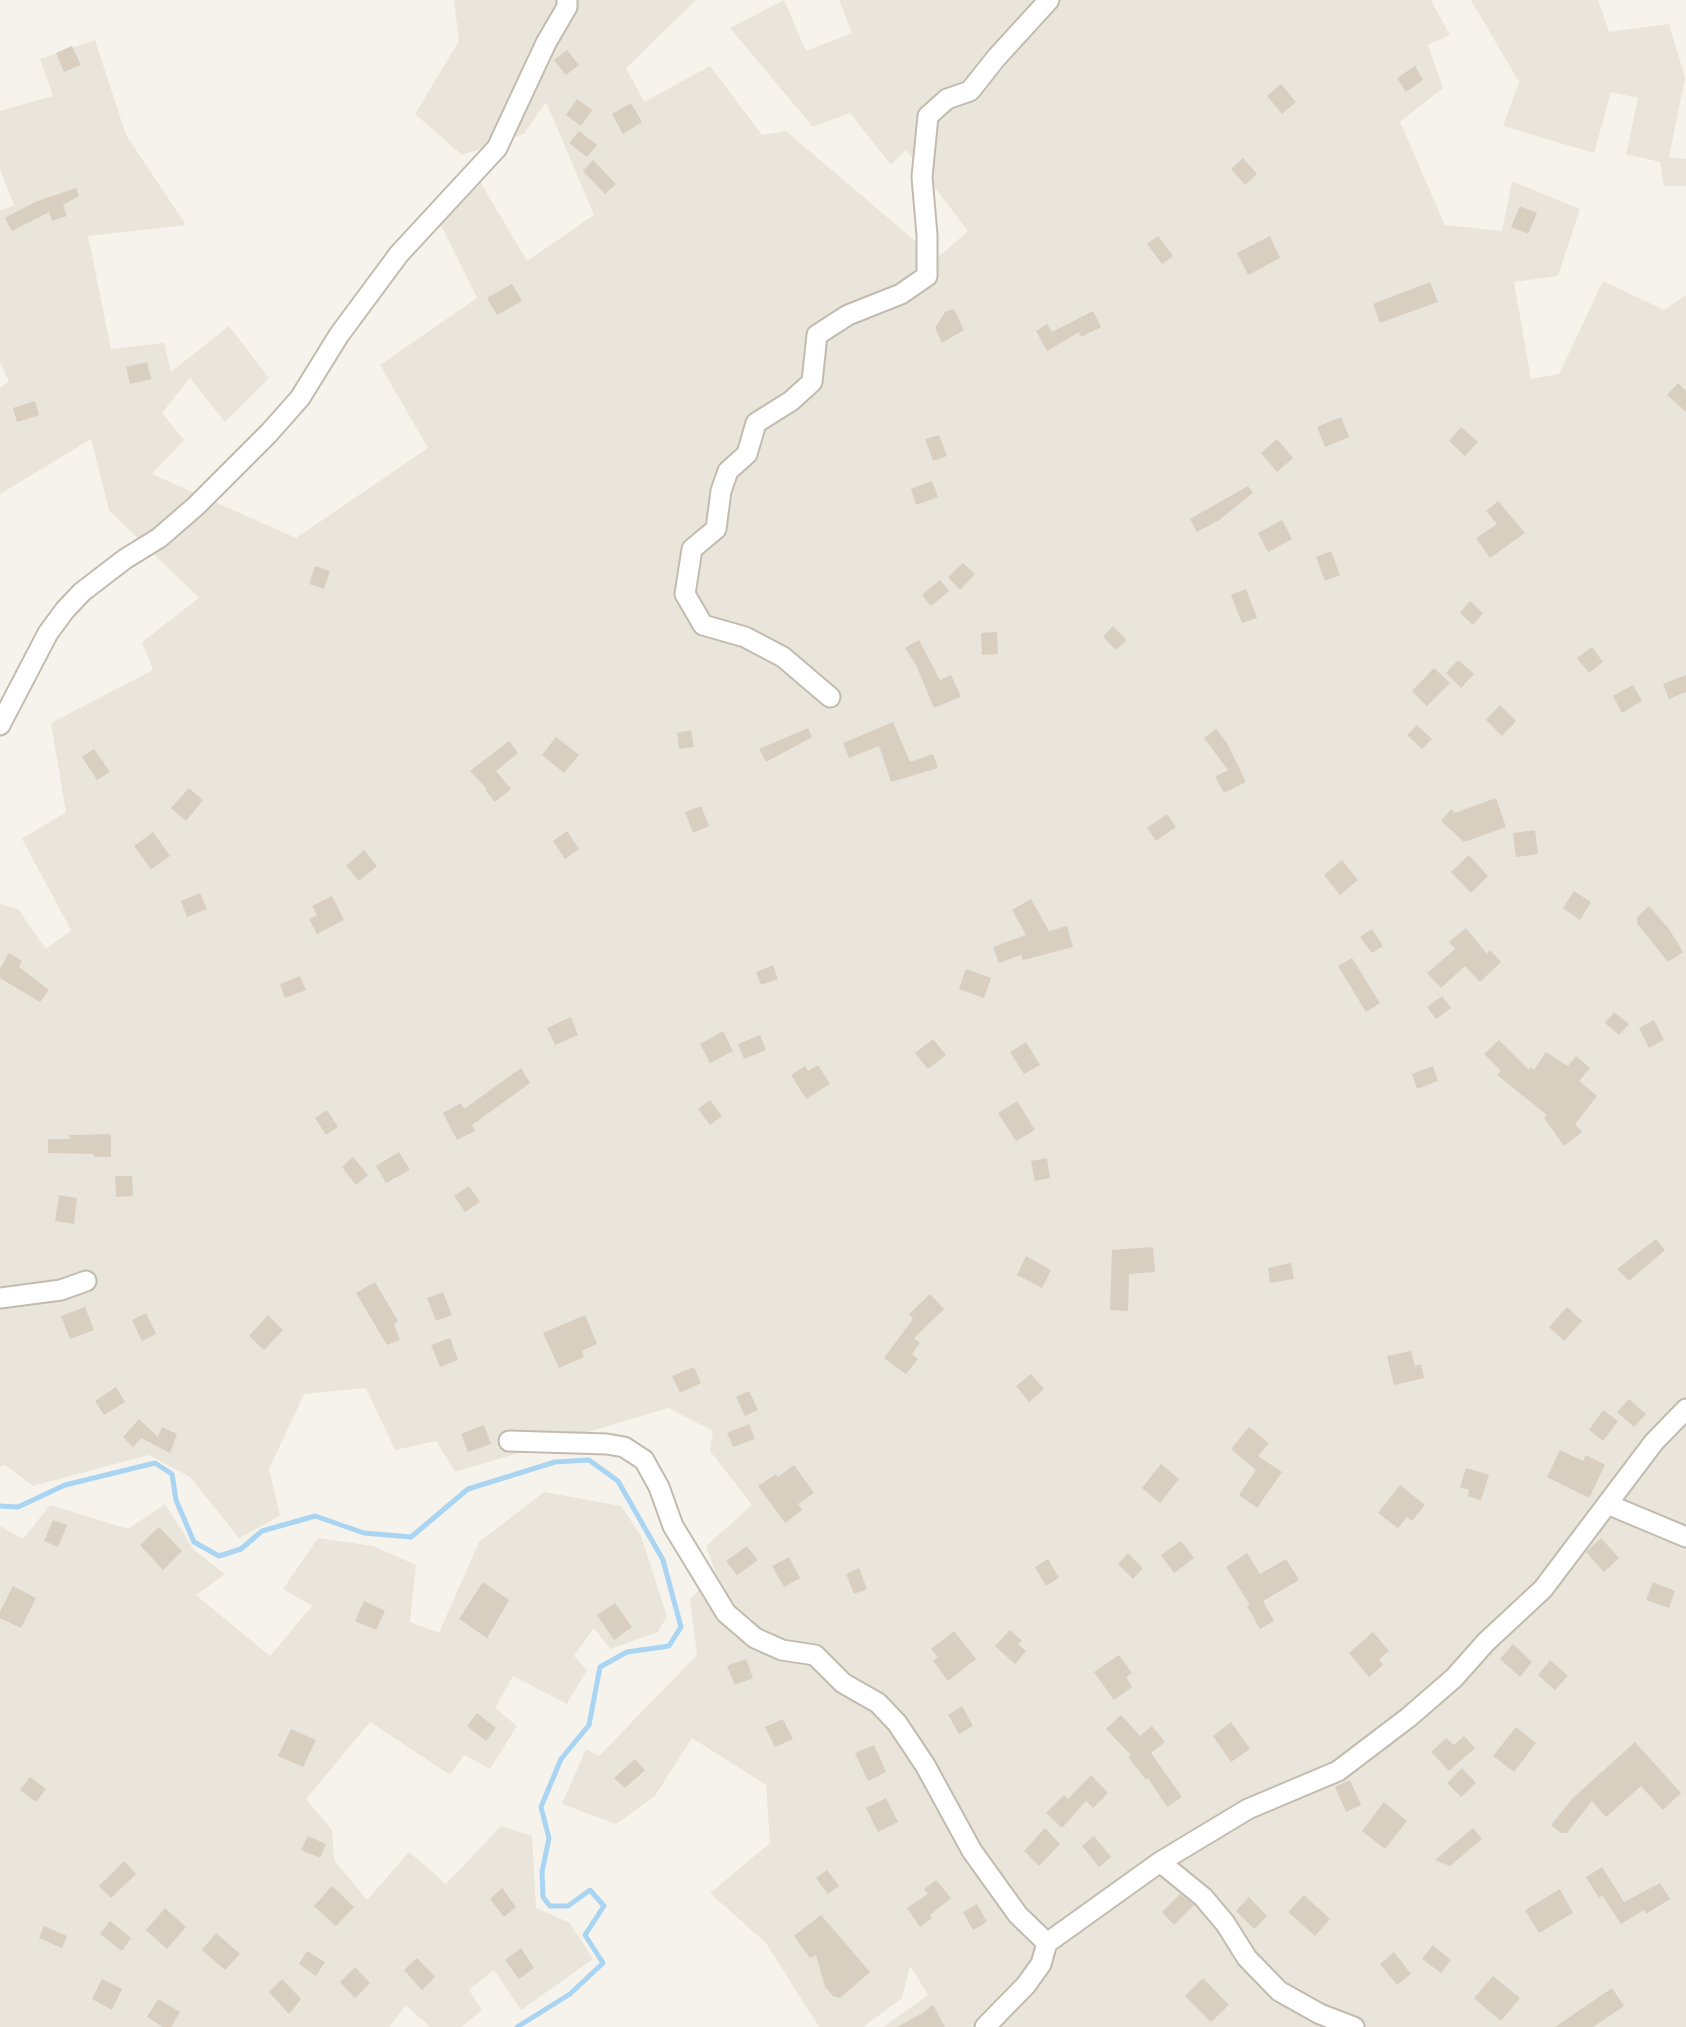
<!DOCTYPE html>
<style>
body{margin:0}
canvas{display:block;background:#f6f3ec}
</style>
<canvas width="1686" height="2027"></canvas>
<script>
const c = document.querySelector('canvas').getContext('2d');
c.lineJoin = 'round';
function fillPath(path, color) {
  c.fillStyle = color;
  c.fill(path, 'evenodd');
}
function toPath(rows) {
  const path = new Path2D();
  for (const r of rows) {
    path.moveTo(r[0], r[1]);
    for (let i = 2; i < r.length; i += 2) path.lineTo(r[i], r[i + 1]);
  }
  return path;
}
function strokePath(path, color, width, dash) {
  c.strokeStyle = color;
  c.lineWidth = width;
  c.lineCap = dash ? 'butt' : 'round';
  c.setLineDash(dash || []);
  c.stroke(path);
}
const residential = toPath([
 [454,0,696,0,626,68,644,102,710,66,762,135,786,131,936,259,968,231,906,150,891,165,850,113,813,127,730,28,784,0,806,51,852,33,839,0,1431,0,1450,35,1428,45,1443,88,1400,122,1445,225,1502,231,1512,181,1580,209,1558,276,1514,282,1531,379,1559,374,1603,281,1664,310,1686,295,1686,2027,883,2027,928,1995,910,1966,902,1998,863,2027,819,2027,766,1943,710,1893,770,1843,766,1785,692,1738,655,1796,616,1824,562,1804,586,1749,599,1756,697,1655,690,1599,716,1574,706,1546,752,1505,710,1451,713,1431,668,1408,455,1472,436,1441,395,1450,366,1388,304,1394,269,1469,280,1516,239,1538,190,1477,149,1455,33,1486,5,1465,0,1467,0,904,18,909,46,949,71,930,22,839,66,812,51,723,153,670,142,642,199,598,109,510,91,439,0,494,0,388,9,381,0,363,0,211,14,205,0,169,0,111,53,96,40,59,95,40,126,135,186,225,88,236,111,349,164,343,171,372,229,326,269,378,225,422,190,378,162,413,184,440,152,474,296,538,428,448,380,365,477,298,438,219,476,175,527,261,594,215,546,102,524,134,462,155,415,114,459,41],
 [1471,0,1598,0,1609,32,1669,24,1685,78,1669,157,1686,159,1686,186,1664,186,1660,162,1626,154,1638,98,1611,92,1594,153,1503,126,1519,82],
 [544,1492,621,1506,641,1536,667,1616,658,1632,610,1649,594,1628,574,1656,587,1670,567,1704,513,1676,495,1708,517,1726,490,1769,464,1755,450,1775,370,1722,306,1799,332,1830,334,1860,367,1900,409,1852,446,1884,501,1826,532,1836,536,1908,570,1923,593,1959,521,2010,494,1970,469,1990,482,2010,461,2027,430,2027,406,2005,389,2027,0,2027,0,1526,23,1539,50,1505,128,1529,165,1504,194,1550,225,1574,196,1595,270,1656,312,1606,283,1589,318,1538,373,1546,416,1565,410,1622,439,1633,479,1542]
]);
const stream = toPath([
 [0,1506,18,1507,65,1485,155,1463,172,1474,176,1500,194,1542,219,1556,241,1549,262,1531,315,1516,364,1533,411,1537,468,1489,555,1462,589,1460,618,1481,663,1560,681,1627,669,1646,627,1652,600,1667,589,1725,561,1759,541,1807,549,1838,542,1872,543,1897,550,1906,568,1906,590,1890,604,1906,585,1935,603,1963,570,1994,517,2027]
]);
const building = toPath([
 [72,46,81,65,64,72,56,53],
 [567,50,579,65,566,75,554,60],
 [1415,66,1423,80,1406,92,1397,78],
 [1281,84,1296,102,1282,114,1267,96],
 [577,99,592,110,581,126,566,115],
 [631,103,642,122,623,134,612,114],
 [579,131,597,145,587,157,569,143],
 [1243,158,1257,174,1245,185,1231,169],
 [593,160,616,184,605,194,583,171],
 [76,188,79,196,63,205,67,216,52,221,49,212,12,231,5,218,35,202],
 [1520,206,1537,213,1528,234,1511,227],
 [1158,236,1173,256,1162,264,1147,244],
 [1270,236,1280,258,1248,275,1237,253],
 [1430,282,1438,302,1380,323,1373,304],
 [512,284,522,301,497,315,487,298],
 [954,309,964,330,942,343,935,328,945,312],
 [1093,311,1101,327,1081,337,1079,332,1047,351,1036,331,1047,324,1052,332],
 [147,362,151,379,130,384,126,367],
 [1678,383,1686,391,1686,412,1667,395],
 [35,401,39,415,17,422,13,408],
 [1341,417,1349,437,1325,447,1317,427],
 [1461,427,1478,442,1465,456,1449,441],
 [939,435,947,456,933,461,925,439],
 [1277,439,1293,458,1277,472,1261,453],
 [932,481,938,497,916,505,911,489],
 [1248,486,1253,493,1219,520,1197,532,1190,519],
 [1498,501,1525,533,1490,558,1476,538,1497,524,1486,511],
 [1282,520,1292,539,1268,552,1258,533],
 [1331,551,1340,575,1325,581,1316,557],
 [963,563,975,574,960,590,948,577],
 [315,566,330,571,324,589,309,584],
 [940,580,949,591,931,606,922,595],
 [1246,589,1257,618,1242,623,1231,595],
 [1470,601,1483,613,1473,625,1460,613],
 [1113,626,1127,640,1116,650,1103,637],
 [997,632,998,654,982,655,981,633],
 [919,640,940,680,951,675,961,697,934,708,916,665,905,648],
 [1592,647,1603,662,1589,673,1577,658],
 [1458,660,1474,674,1461,688,1446,673],
 [1434,668,1450,683,1427,706,1412,691],
 [1686,675,1686,692,1669,699,1663,684],
 [1633,685,1642,701,1622,713,1613,696],
 [1500,705,1516,721,1502,736,1486,720],
 [893,722,910,762,933,754,938,768,891,782,879,746,849,758,843,743],
 [1417,725,1432,739,1422,749,1407,735],
 [808,728,812,737,766,762,759,749],
 [1216,729,1227,743,1246,782,1224,793,1215,777,1228,770,1204,738],
 [691,730,694,747,679,749,677,733],
 [556,737,579,755,564,773,542,755],
 [509,741,518,753,496,771,511,789,495,802,485,790,487,789,470,771],
 [94,749,110,772,97,780,82,757],
 [189,788,203,800,186,821,171,808],
 [1496,798,1506,827,1464,842,1441,821,1451,809,1455,813],
 [701,806,709,826,693,833,685,812],
 [1167,814,1176,827,1156,841,1147,828],
 [1535,830,1538,854,1516,857,1513,833],
 [567,831,579,849,565,859,553,841],
 [153,832,170,856,151,869,134,846],
 [364,850,377,866,359,881,346,866],
 [1469,855,1488,876,1471,893,1451,872],
 [1342,860,1358,880,1340,895,1324,875],
 [1574,891,1591,902,1580,920,1563,908],
 [200,893,207,909,187,917,181,901],
 [332,896,344,920,317,934,309,919,317,915,312,906],
 [1031,899,1049,931,1067,926,1073,947,1023,960,1021,955,999,963,993,947,1026,935,1012,910],
 [1649,906,1669,929,1683,952,1668,962,1637,923,1637,917],
 [1466,928,1487,954,1490,950,1501,962,1480,982,1465,966,1441,988,1427,973,1455,949,1449,942],
 [1372,929,1383,946,1372,953,1360,937],
 [9,953,22,961,19,967,49,990,40,1002,0,978,0,969],
 [1352,958,1380,1003,1366,1012,1338,966],
 [773,965,778,979,761,985,756,972],
 [966,969,991,978,984,998,959,989],
 [300,976,306,990,285,998,280,984],
 [1442,996,1451,1008,1436,1019,1427,1007],
 [1614,1012,1629,1024,1619,1035,1605,1023],
 [571,1017,578,1035,555,1045,547,1028],
 [1654,1020,1664,1040,1649,1048,1639,1028],
 [723,1031,733,1051,710,1063,700,1044],
 [760,1035,766,1050,744,1059,738,1044],
 [933,1039,946,1055,928,1069,915,1053],
 [1499,1040,1529,1070,1531,1067,1534,1070,1546,1052,1568,1066,1576,1056,1590,1068,1579,1081,1597,1096,1575,1124,1582,1132,1564,1146,1544,1118,1547,1115,1497,1075,1501,1071,1484,1054],
 [1026,1042,1040,1065,1024,1074,1010,1052],
 [818,1065,830,1084,806,1099,791,1075,805,1066,808,1071],
 [1433,1066,1438,1081,1417,1089,1412,1074],
 [521,1068,530,1083,472,1125,475,1131,457,1140,443,1113,461,1103,464,1109],
 [710,1100,722,1116,710,1125,698,1109],
 [1017,1101,1035,1130,1016,1141,998,1113],
 [327,1110,338,1127,326,1135,315,1118],
 [111,1134,111,1157,94,1157,94,1154,48,1153,48,1139,70,1139,69,1135],
 [399,1152,410,1170,386,1183,376,1166],
 [353,1157,368,1175,356,1185,342,1167],
 [1047,1158,1050,1178,1035,1181,1031,1161],
 [115,1176,132,1176,133,1196,116,1197],
 [469,1186,480,1202,465,1212,454,1196],
 [59,1195,77,1198,74,1224,55,1221],
 [1656,1239,1665,1250,1629,1281,1617,1269],
 [1153,1247,1155,1272,1129,1274,1128,1311,1110,1310,1112,1250],
 [1026,1256,1051,1270,1042,1288,1017,1275],
 [1291,1263,1294,1279,1270,1283,1268,1268],
 [375,1282,398,1321,394,1324,400,1340,387,1345,356,1293],
 [443,1292,452,1315,436,1321,427,1298],
 [930,1294,944,1309,914,1338,920,1343,912,1354,918,1359,906,1374,884,1358,913,1319,909,1314],
 [85,1307,94,1330,70,1339,61,1316],
 [1567,1307,1582,1321,1564,1341,1549,1327],
 [146,1313,156,1334,142,1341,132,1320],
 [268,1315,283,1330,264,1350,249,1336],
 [585,1315,597,1344,582,1351,584,1357,559,1368,543,1333],
 [450,1338,458,1360,440,1367,431,1345],
 [1411,1351,1415,1366,1421,1364,1424,1378,1394,1385,1387,1356],
 [694,1367,701,1383,680,1393,672,1376],
 [1031,1374,1044,1389,1029,1402,1016,1386],
 [116,1387,125,1402,104,1415,95,1401],
 [749,1391,758,1410,745,1416,736,1397],
 [1629,1399,1646,1414,1634,1427,1617,1412],
 [1603,1410,1618,1421,1603,1441,1589,1430],
 [139,1419,158,1437,162,1427,177,1434,170,1453,141,1438,133,1447,123,1437],
 [749,1424,755,1439,733,1447,727,1433],
 [484,1425,491,1444,468,1452,461,1434],
 [1249,1427,1269,1443,1258,1456,1282,1472,1257,1508,1239,1495,1256,1470,1231,1449],
 [1560,1450,1583,1461,1586,1455,1605,1465,1589,1498,1547,1477],
 [1161,1464,1179,1479,1160,1503,1142,1488],
 [794,1465,814,1493,798,1504,802,1510,785,1523,758,1486,776,1474,778,1477],
 [1466,1468,1489,1475,1481,1500,1468,1496,1469,1490,1460,1487],
 [1400,1485,1425,1505,1412,1521,1407,1517,1398,1528,1378,1513],
 [53,1520,67,1525,58,1547,44,1541],
 [159,1527,182,1551,163,1570,140,1545],
 [1601,1538,1619,1558,1604,1572,1586,1552],
 [1181,1541,1194,1558,1174,1573,1161,1555],
 [747,1546,758,1560,737,1575,726,1561],
 [1128,1553,1143,1568,1133,1579,1118,1564],
 [1247,1553,1260,1574,1286,1559,1299,1580,1263,1601,1274,1621,1260,1629,1247,1606,1250,1605,1226,1567],
 [789,1557,800,1578,784,1587,772,1566],
 [1048,1559,1059,1578,1046,1586,1035,1567],
 [859,1568,867,1589,854,1594,846,1574],
 [483,1582,509,1600,487,1638,459,1619],
 [1653,1582,1675,1591,1669,1608,1646,1600],
 [13,1586,36,1598,21,1628,0,1618,0,1612],
 [364,1601,385,1611,376,1630,355,1621],
 [615,1603,632,1627,614,1640,597,1615],
 [1010,1630,1022,1641,1018,1644,1026,1651,1015,1664,995,1646],
 [954,1631,976,1659,948,1681,933,1661,938,1657,931,1649],
 [1373,1632,1389,1651,1379,1659,1383,1665,1369,1677,1349,1653],
 [1513,1644,1532,1662,1520,1677,1500,1659],
 [1119,1655,1132,1673,1126,1677,1132,1687,1114,1700,1094,1672],
 [746,1659,753,1678,735,1685,727,1666],
 [1550,1660,1568,1676,1555,1690,1538,1675],
 [962,1706,973,1726,959,1734,948,1715],
 [477,1713,496,1728,486,1741,467,1726],
 [1121,1715,1140,1736,1152,1726,1165,1742,1151,1753,1182,1797,1167,1807,1148,1778,1146,1780,1128,1757,1131,1755,1106,1729],
 [783,1719,793,1739,775,1747,765,1727],
 [1231,1722,1250,1749,1231,1762,1213,1736],
 [1516,1727,1536,1743,1514,1772,1493,1756],
 [291,1729,316,1740,303,1767,278,1756],
 [1464,1736,1475,1748,1449,1771,1431,1752,1446,1738,1454,1745],
 [1635,1742,1681,1793,1663,1810,1641,1786,1606,1817,1592,1801,1567,1833,1561,1833,1551,1825,1573,1798],
 [874,1745,886,1772,868,1781,855,1753],
 [635,1759,645,1770,625,1788,614,1778],
 [1462,1768,1476,1783,1461,1797,1447,1783],
 [1091,1775,1108,1793,1093,1808,1086,1801,1062,1828,1046,1813,1064,1795,1068,1799],
 [30,1777,46,1789,36,1802,20,1790],
 [1350,1780,1361,1805,1346,1812,1335,1787],
 [886,1798,898,1822,878,1832,866,1808],
 [1384,1802,1407,1821,1385,1849,1362,1831],
 [1045,1828,1060,1844,1039,1866,1024,1851],
 [1473,1828,1482,1839,1450,1866,1435,1860],
 [308,1836,326,1844,320,1858,301,1850],
 [1094,1836,1111,1857,1099,1867,1082,1846],
 [124,1861,136,1874,111,1898,99,1886],
 [1602,1867,1624,1902,1660,1883,1670,1899,1646,1914,1644,1910,1621,1924,1602,1895,1599,1898,1586,1877],
 [827,1870,839,1886,828,1894,816,1878],
 [936,1880,951,1898,930,1915,932,1918,920,1927,907,1908,928,1894,924,1889],
 [332,1886,354,1907,336,1926,314,1906],
 [502,1888,516,1907,504,1917,490,1899],
 [1560,1889,1573,1913,1539,1933,1525,1910],
 [1180,1894,1194,1905,1174,1925,1162,1912],
 [1304,1895,1330,1919,1315,1936,1288,1912],
 [1249,1897,1267,1916,1254,1929,1236,1911],
 [977,1904,987,1922,973,1930,963,1912],
 [165,1908,186,1927,167,1949,146,1930],
 [821,1915,870,1972,840,1998,833,1996,825,1987,816,1955,810,1958,794,1936],
 [110,1921,131,1938,122,1951,100,1934],
 [44,1926,67,1936,62,1948,39,1938],
 [216,1933,240,1954,225,1970,202,1950],
 [1433,1945,1451,1960,1441,1973,1422,1959],
 [521,1948,534,1968,519,1979,505,1960],
 [307,1951,325,1962,316,1976,299,1964],
 [1394,1952,1411,1974,1397,1985,1380,1964],
 [417,1958,435,1977,422,1990,404,1970],
 [355,1967,370,1983,355,1998,340,1982],
 [1493,1976,1520,1998,1501,2021,1474,1998],
 [1203,1978,1229,2005,1211,2022,1185,1996],
 [102,1979,122,1989,112,2010,92,1999],
 [282,1979,301,1999,289,2014,269,1992],
 [1612,1988,1624,2006,1593,2027,1555,2027],
 [158,1999,180,2012,171,2027,163,2027,147,2017],
 [933,2005,945,2027,897,2027,921,2014]
]);
const minor = toPath([
 [830,697,783,657,745,637,703,625,685,594,692,549,716,529,721,491,728,471,747,454,756,423,791,401,812,382,817,335,848,315,901,294,927,276,927,235,922,177,928,116,947,99,970,91,996,58,1049,0],
 [0,725,48,633,65,610,82,592,125,559,159,538,196,506,269,433,300,398,339,335,399,254,497,148,546,43,567,7,567,0],
 [0,1298,61,1290,86,1281],
 [509,1441,607,1444,624,1447,644,1460,659,1487,673,1526,726,1613,755,1638,782,1650,815,1655,843,1683,878,1703,897,1723,925,1765,972,1851,1018,1915,1047,1943,1160,1862,1248,1809,1338,1771,1409,1717,1454,1678,1486,1642,1543,1589,1654,1442,1686,1409],
 [1607,1504,1686,1537],
 [1160,1862,1203,1897,1225,1923,1247,1958,1279,1991,1320,2014,1354,2027],
 [985,2027,1026,1985,1041,1964,1047,1943]
]);
fillPath(residential, '#eae5da');
strokePath(stream, '#a9d4f2', 5);
fillPath(building, '#d8cfc1');
strokePath(minor, '#c2bbae', 23);
strokePath(minor, '#fff', 19);
</script>
